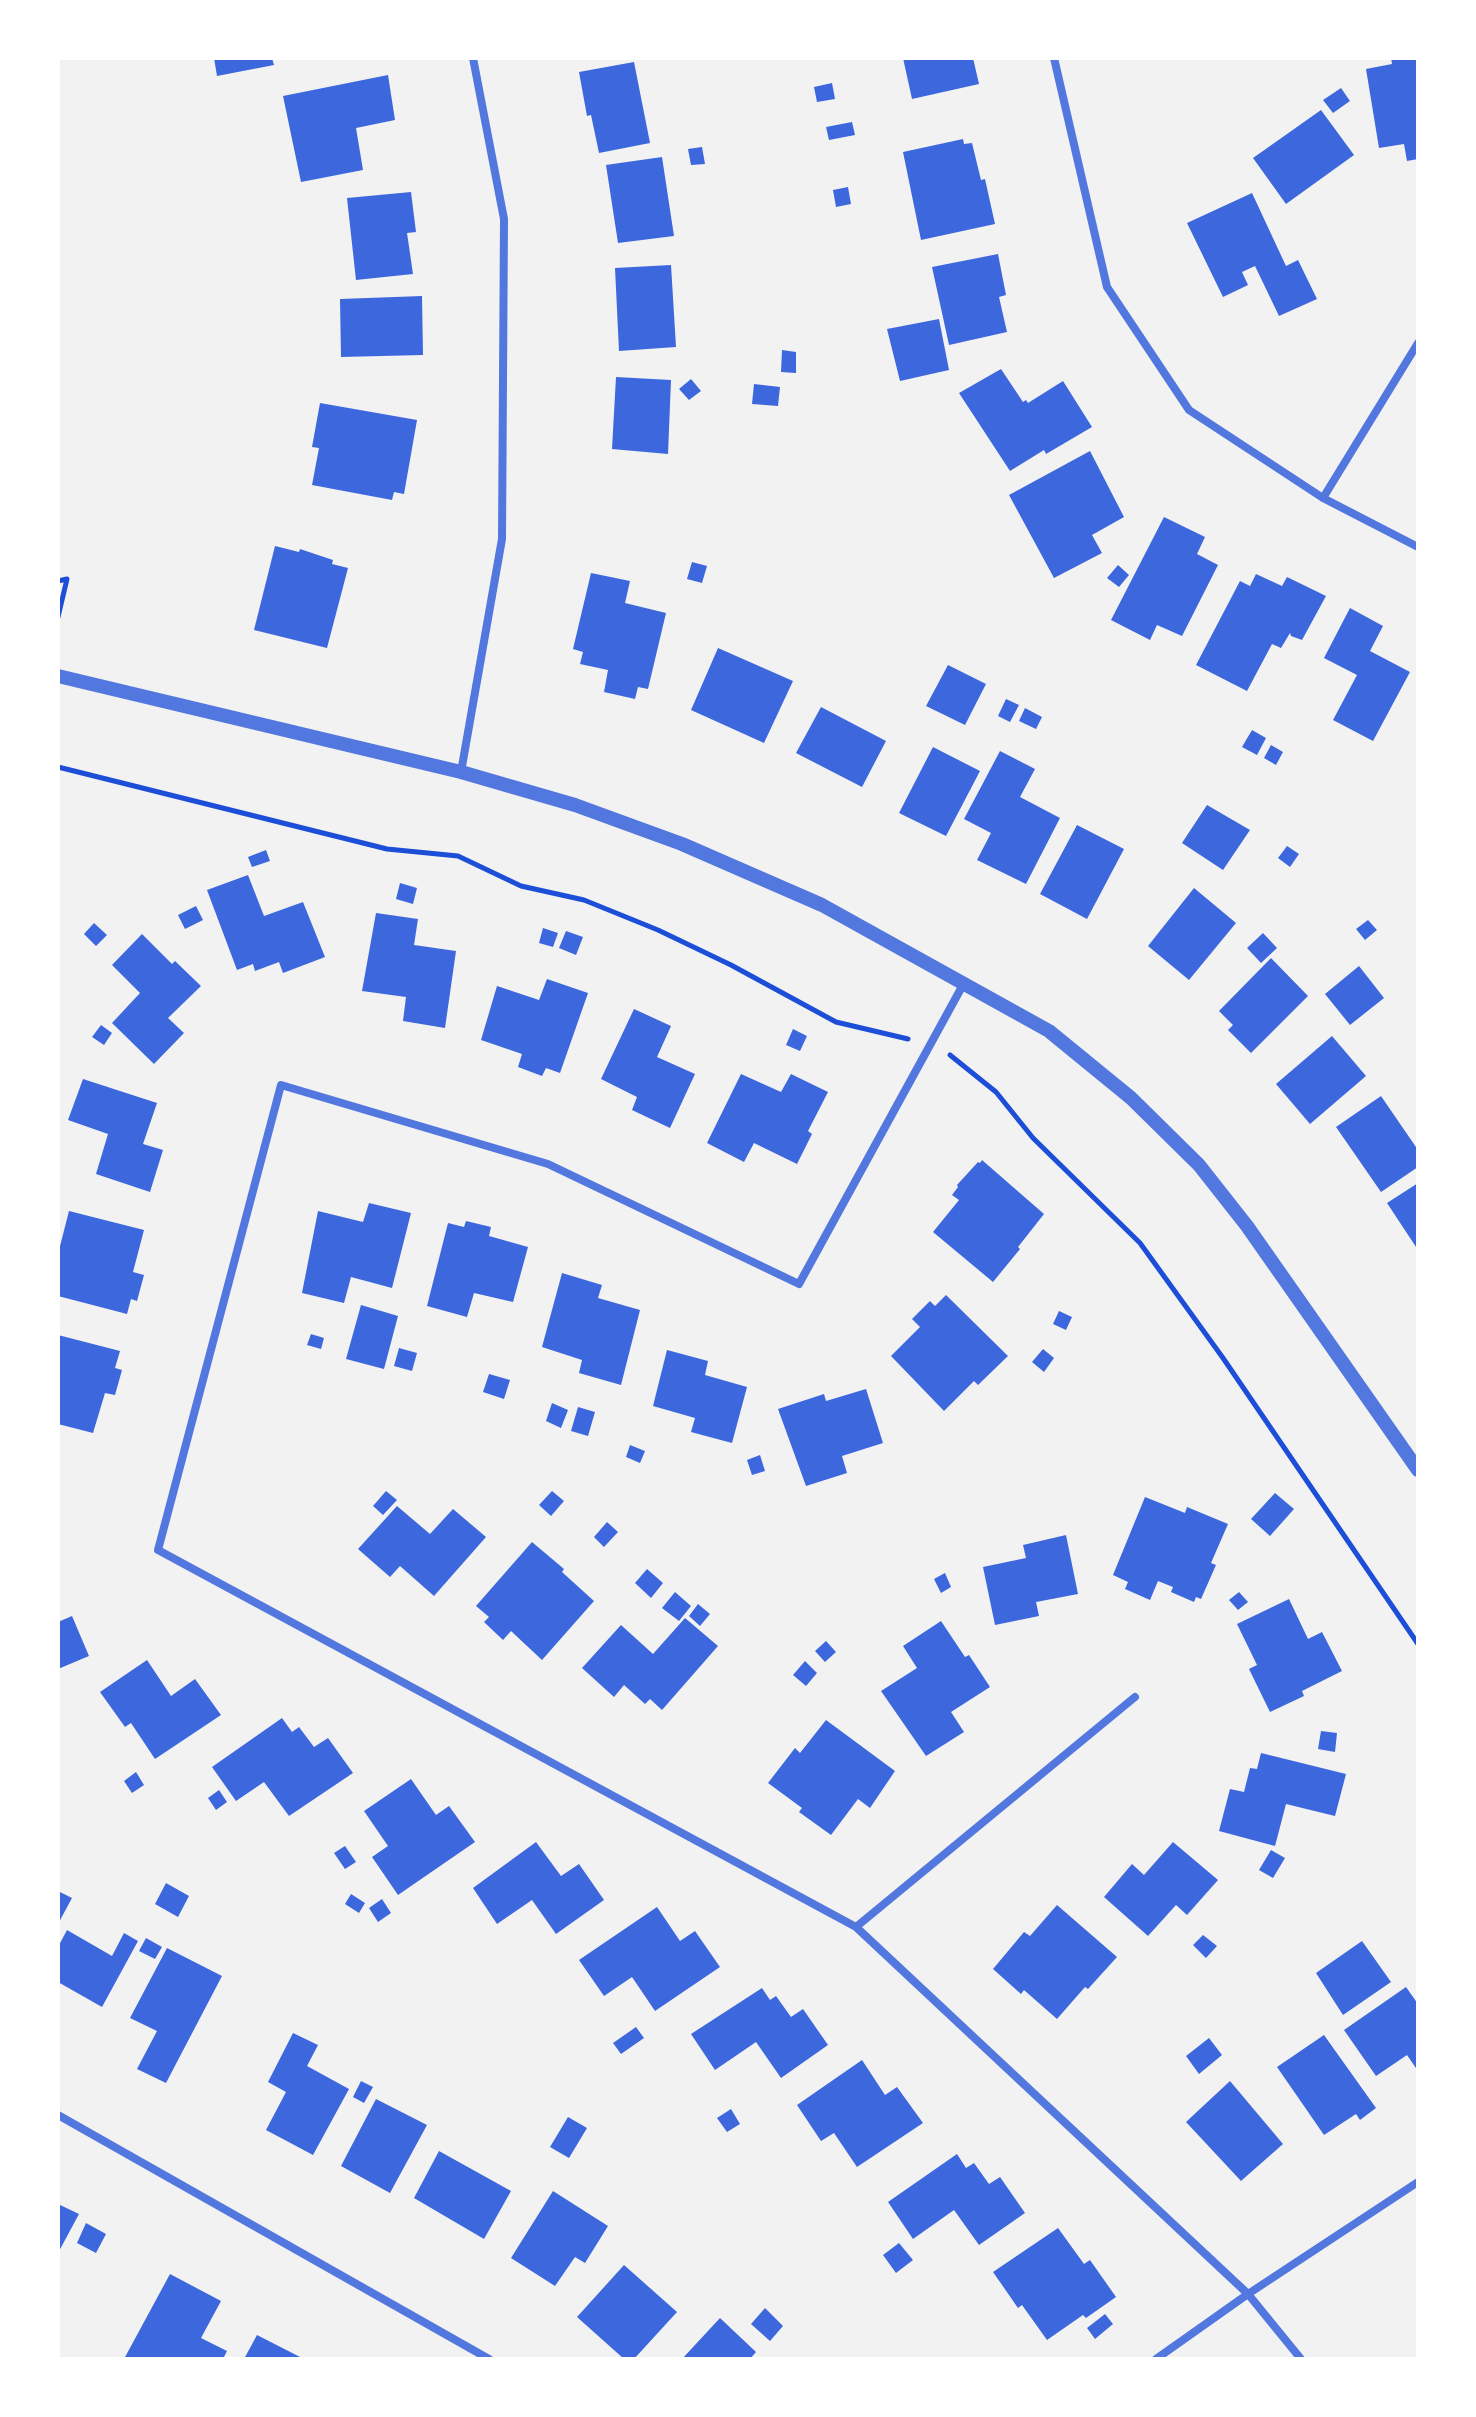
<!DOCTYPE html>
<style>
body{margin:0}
#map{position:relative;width:1476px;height:2417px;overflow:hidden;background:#f2f2f2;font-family:Poppins,sans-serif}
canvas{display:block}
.frame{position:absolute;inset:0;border:60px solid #fff;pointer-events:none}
</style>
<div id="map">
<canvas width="1476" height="2417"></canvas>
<div class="frame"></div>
</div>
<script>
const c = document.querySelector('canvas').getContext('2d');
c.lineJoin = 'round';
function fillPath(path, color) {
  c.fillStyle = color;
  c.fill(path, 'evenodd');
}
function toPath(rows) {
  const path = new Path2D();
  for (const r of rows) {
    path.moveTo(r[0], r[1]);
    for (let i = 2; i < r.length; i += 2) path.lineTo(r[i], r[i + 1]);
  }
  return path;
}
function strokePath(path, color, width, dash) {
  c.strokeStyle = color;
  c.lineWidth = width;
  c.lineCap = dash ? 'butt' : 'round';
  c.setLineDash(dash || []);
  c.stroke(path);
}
const building = toPath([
 [214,58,272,58,274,65,217,76],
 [903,58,973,58,979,84,912,99],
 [1391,58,1418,58,1418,159,1407,161,1404,144,1379,148,1366,69,1392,64],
 [634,62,650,143,599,153,591,115,587,116,579,72],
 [388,75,395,120,356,128,363,170,301,182,283,96],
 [832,83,835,99,817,102,814,87],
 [1341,88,1350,101,1333,113,1323,100],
 [1321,110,1354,155,1286,204,1253,158],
 [852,122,855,135,829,140,826,127],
 [963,139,964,144,972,143,981,180,985,179,995,224,921,240,903,152],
 [702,147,705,164,691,165,688,149],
 [662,157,674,236,618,243,606,165],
 [848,187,851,204,836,207,833,190],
 [411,192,416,232,407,233,413,274,356,280,347,198],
 [1252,193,1286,266,1298,260,1317,299,1279,316,1255,266,1242,272,1248,285,1223,297,1187,223],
 [998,254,1006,295,999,297,1007,332,949,345,932,267],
 [671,265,676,347,619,351,615,268],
 [422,296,423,355,341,357,340,299],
 [939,319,949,370,900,381,887,329],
 [782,350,796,352,796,373,781,372],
 [1001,369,1023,402,1026,400,1028,403,1063,381,1092,427,1046,454,1044,450,1010,471,959,393],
 [616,377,671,380,668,454,612,449],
 [691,379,701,391,689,400,679,389],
 [754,384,780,387,778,406,752,404],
 [320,403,417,420,404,494,394,492,392,500,312,485,319,448,312,447],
 [1090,451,1124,517,1092,535,1102,553,1054,578,1009,495],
 [1164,517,1205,537,1197,554,1218,565,1182,636,1157,625,1150,640,1111,620],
 [275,546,299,552,300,549,333,560,332,564,348,568,327,648,254,630],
 [692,562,707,566,702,583,687,579],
 [1118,565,1129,575,1119,587,1107,578],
 [591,573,630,581,625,603,666,613,648,689,638,687,635,699,604,692,608,670,580,664,583,652,573,649],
 [1256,574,1282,586,1287,577,1326,596,1302,640,1291,636,1290,633,1281,648,1272,644,1247,691,1196,665,1240,581,1250,586],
 [1350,608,1383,626,1370,651,1410,672,1373,741,1333,720,1357,675,1324,658],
 [718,648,793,681,764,743,691,710],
 [948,665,986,684,965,725,926,706],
 [1006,699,1019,705,1010,722,998,716],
 [821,707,886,741,862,787,796,753],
 [1025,708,1042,717,1036,729,1019,721],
 [1252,730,1266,738,1257,755,1242,747],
 [1271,745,1283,752,1276,765,1264,758],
 [933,747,980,771,946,836,899,813],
 [1000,751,1035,769,1020,797,1060,818,1026,884,977,860,991,833,964,819],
 [1207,805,1250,830,1223,870,1182,843],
 [1077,825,1124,849,1087,919,1040,894],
 [1287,846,1299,854,1290,867,1278,858],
 [266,850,270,861,252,867,248,857],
 [248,875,264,916,303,902,325,957,283,973,279,962,255,971,253,964,237,970,207,890],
 [400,883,417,888,413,904,396,899],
 [1194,888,1236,923,1189,980,1148,946],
 [196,906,203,920,185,929,178,915],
 [376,913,418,919,414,945,456,951,445,1028,403,1021,406,997,362,991],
 [1368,920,1377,930,1365,940,1356,929],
 [94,923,107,935,96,946,84,934],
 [543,928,558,933,553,947,539,943],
 [566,931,583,937,576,955,559,948],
 [1263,933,1277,948,1261,963,1247,948],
 [142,934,172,964,175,961,201,986,168,1018,184,1033,154,1064,112,1023,140,993,112,965],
 [1271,958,1308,996,1251,1053,1228,1030,1233,1025,1219,1011],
 [1359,966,1384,998,1350,1025,1325,994],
 [547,979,588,993,560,1073,546,1068,542,1076,518,1067,522,1054,481,1040,497,986,539,1000],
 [634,1009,671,1026,657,1057,695,1074,670,1128,632,1110,637,1097,601,1079],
 [101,1025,112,1033,104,1045,92,1037],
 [793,1029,807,1036,800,1051,786,1045],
 [1332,1036,1366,1076,1310,1124,1276,1084],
 [741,1074,781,1092,791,1074,828,1092,808,1131,812,1134,797,1164,754,1143,744,1162,707,1143],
 [83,1079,157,1103,143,1144,163,1150,150,1192,96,1174,108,1134,68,1120],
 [1381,1096,1418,1150,1418,1167,1381,1192,1336,1127],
 [982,1160,1044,1214,1018,1247,1020,1249,993,1282,933,1232,959,1200,952,1195,958,1187,957,1185,978,1162,980,1163],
 [1418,1183,1418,1250,1387,1203],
 [369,1203,411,1213,392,1288,351,1277,344,1303,302,1293,318,1211,363,1222],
 [69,1211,144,1230,133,1272,144,1275,137,1301,131,1299,127,1314,58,1296,58,1254],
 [466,1221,491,1227,489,1236,528,1247,513,1302,474,1293,467,1317,427,1306,448,1223,464,1227],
 [562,1273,602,1285,598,1298,640,1310,621,1385,579,1373,582,1360,542,1347],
 [946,1295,1008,1356,978,1385,974,1381,944,1411,891,1356,920,1327,912,1319,930,1301,935,1306],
 [361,1305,398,1316,384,1369,346,1359],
 [1059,1311,1072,1317,1066,1330,1053,1324],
 [311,1334,324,1338,321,1349,307,1345],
 [58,1335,120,1351,115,1368,122,1370,115,1395,105,1393,93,1433,58,1424],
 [399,1348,417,1353,412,1371,394,1366],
 [1043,1349,1054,1358,1044,1372,1032,1362],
 [667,1350,708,1361,705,1375,747,1387,732,1443,691,1432,695,1418,653,1406],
 [489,1374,510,1380,504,1399,483,1392],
 [866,1389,883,1443,842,1456,847,1473,806,1486,778,1409,824,1394,826,1401],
 [552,1403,568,1410,561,1428,546,1421],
 [578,1407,595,1412,588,1436,571,1431],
 [630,1445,645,1451,640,1463,626,1457],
 [760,1455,765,1471,752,1475,747,1460],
 [386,1491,397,1500,383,1515,373,1506],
 [552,1491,564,1501,551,1516,539,1505],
 [1275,1493,1294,1509,1270,1536,1251,1519],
 [1145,1497,1185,1513,1187,1507,1228,1524,1211,1563,1216,1565,1201,1599,1196,1597,1194,1602,1171,1592,1173,1587,1158,1581,1150,1600,1125,1589,1128,1582,1113,1575],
 [397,1506,430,1534,453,1509,486,1537,434,1596,400,1566,390,1577,358,1549],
 [607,1522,618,1532,604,1547,594,1537],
 [1066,1535,1078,1594,1036,1602,1039,1616,995,1625,983,1567,1026,1558,1023,1545],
 [532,1542,564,1569,562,1572,594,1601,542,1660,511,1631,503,1640,484,1622,489,1617,476,1606],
 [647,1569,663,1583,651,1598,635,1583],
 [945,1573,951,1587,941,1593,934,1579],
 [675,1592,691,1606,679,1621,662,1608],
 [1239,1592,1248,1602,1238,1610,1229,1600],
 [1289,1599,1308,1639,1322,1632,1342,1671,1302,1691,1304,1696,1270,1712,1249,1669,1257,1665,1237,1624],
 [698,1604,710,1614,700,1626,689,1616],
 [72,1616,89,1656,58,1669,58,1622],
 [685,1618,718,1646,662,1710,650,1699,645,1704,624,1685,614,1697,582,1668,621,1625,653,1654],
 [941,1621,965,1657,969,1655,990,1687,951,1712,964,1732,926,1756,881,1691,917,1668,903,1646],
 [826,1641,836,1652,825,1662,815,1651],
 [147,1660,171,1696,195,1679,221,1715,155,1759,131,1723,125,1727,100,1692],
 [805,1661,817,1673,806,1686,793,1675],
 [282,1718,292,1732,299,1727,314,1747,328,1738,353,1773,289,1816,264,1782,236,1801,212,1767],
 [826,1720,895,1771,870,1808,858,1799,831,1835,799,1812,802,1808,768,1783,795,1748,800,1753],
 [1321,1731,1337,1733,1335,1752,1318,1749],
 [1261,1753,1346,1774,1335,1816,1286,1804,1275,1846,1219,1831,1230,1789,1244,1792,1250,1768,1257,1769],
 [136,1772,144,1785,132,1793,124,1781],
 [411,1779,436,1815,449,1806,475,1842,398,1895,372,1857,388,1846,364,1811],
 [219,1790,227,1802,216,1810,208,1798],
 [536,1842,561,1876,579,1864,604,1900,556,1934,532,1900,497,1924,473,1888],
 [1173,1842,1218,1880,1187,1915,1176,1905,1148,1936,1104,1897,1132,1864,1144,1875],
 [345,1846,356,1862,345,1869,334,1853],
 [1271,1850,1285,1858,1273,1878,1259,1870],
 [166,1883,189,1896,178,1917,155,1904],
 [58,1891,72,1898,58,1924],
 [351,1894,365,1903,359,1913,345,1904],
 [382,1899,391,1913,378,1922,369,1908],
 [1057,1905,1117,1957,1088,1989,1085,1987,1057,2019,1024,1990,1021,1994,993,1969,1024,1932,1030,1936],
 [657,1907,680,1941,695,1931,720,1967,655,2011,632,1977,604,1996,579,1960],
 [67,1930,112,1956,124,1933,138,1941,102,2007,58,1982,58,1947],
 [1203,1935,1217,1946,1206,1958,1193,1945],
 [146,1938,162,1947,155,1959,139,1951],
 [1362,1941,1391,1982,1343,2015,1316,1973],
 [167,1948,222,1976,166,2083,137,2069,157,2031,130,2018],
 [1406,1987,1418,2004,1418,2071,1407,2055,1376,2076,1344,2030],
 [762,1988,770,2000,776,1996,791,2017,803,2009,828,2045,781,2078,756,2042,715,2070,691,2034],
 [636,2027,644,2038,621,2054,613,2043],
 [293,2033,318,2045,307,2066,349,2089,313,2155,266,2130,286,2092,268,2082],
 [1324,2035,1376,2108,1360,2120,1356,2114,1324,2135,1277,2067],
 [1209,2038,1222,2055,1199,2074,1186,2056],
 [862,2060,885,2095,897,2087,923,2123,857,2167,834,2133,821,2141,797,2105],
 [361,2081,373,2087,364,2103,353,2097],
 [1230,2081,1283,2144,1241,2181,1186,2122],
 [376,2099,427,2125,390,2193,341,2166],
 [731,2109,740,2124,727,2132,717,2118],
 [568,2117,587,2128,569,2158,550,2147],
 [439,2151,511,2191,484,2239,414,2198],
 [957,2154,966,2168,974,2163,989,2184,1000,2177,1025,2213,979,2245,954,2210,913,2239,888,2202],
 [553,2191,608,2226,585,2263,575,2257,555,2286,511,2258],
 [58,2204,79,2214,58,2253],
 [86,2223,106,2234,96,2253,77,2243],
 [1058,2228,1084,2264,1090,2260,1116,2297,1086,2318,1083,2315,1047,2340,1022,2305,1018,2308,993,2272],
 [899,2243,913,2260,896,2273,883,2255],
 [624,2265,677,2312,634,2359,624,2359,577,2317],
 [170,2274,221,2301,201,2338,227,2351,223,2359,124,2359],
 [765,2308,783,2326,770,2341,751,2324],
 [1105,2314,1113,2324,1095,2339,1087,2328],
 [720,2318,756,2352,750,2359,682,2359],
 [257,2335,304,2359,244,2359]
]);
const path = toPath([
 [58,581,67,579,58,617],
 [58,767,387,849,458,856,521,886,584,900,658,930,731,965,836,1022,908,1039],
 [950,1055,996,1092,1033,1138,1140,1243,1223,1358,1418,1644]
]);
const minor = toPath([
 [1054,58,1107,287,1189,410,1323,498,1418,547],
 [1323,498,1418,343],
 [461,772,502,539,504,219,473,58],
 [964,983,799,1284,548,1164,281,1085,158,1550,856,1927,1248,2294,1301,2359],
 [856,1927,1135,1697],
 [58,2115,489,2359],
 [1156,2359,1248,2294,1418,2182]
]);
const tertiary = toPath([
 [58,676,461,772,575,805,682,844,822,905,1049,1031,1131,1098,1199,1165,1247,1226,1418,1470]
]);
fillPath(building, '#3d67dc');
strokePath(path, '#1d4ed8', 5);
strokePath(minor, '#5277de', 8);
strokePath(tertiary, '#5277de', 14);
</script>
